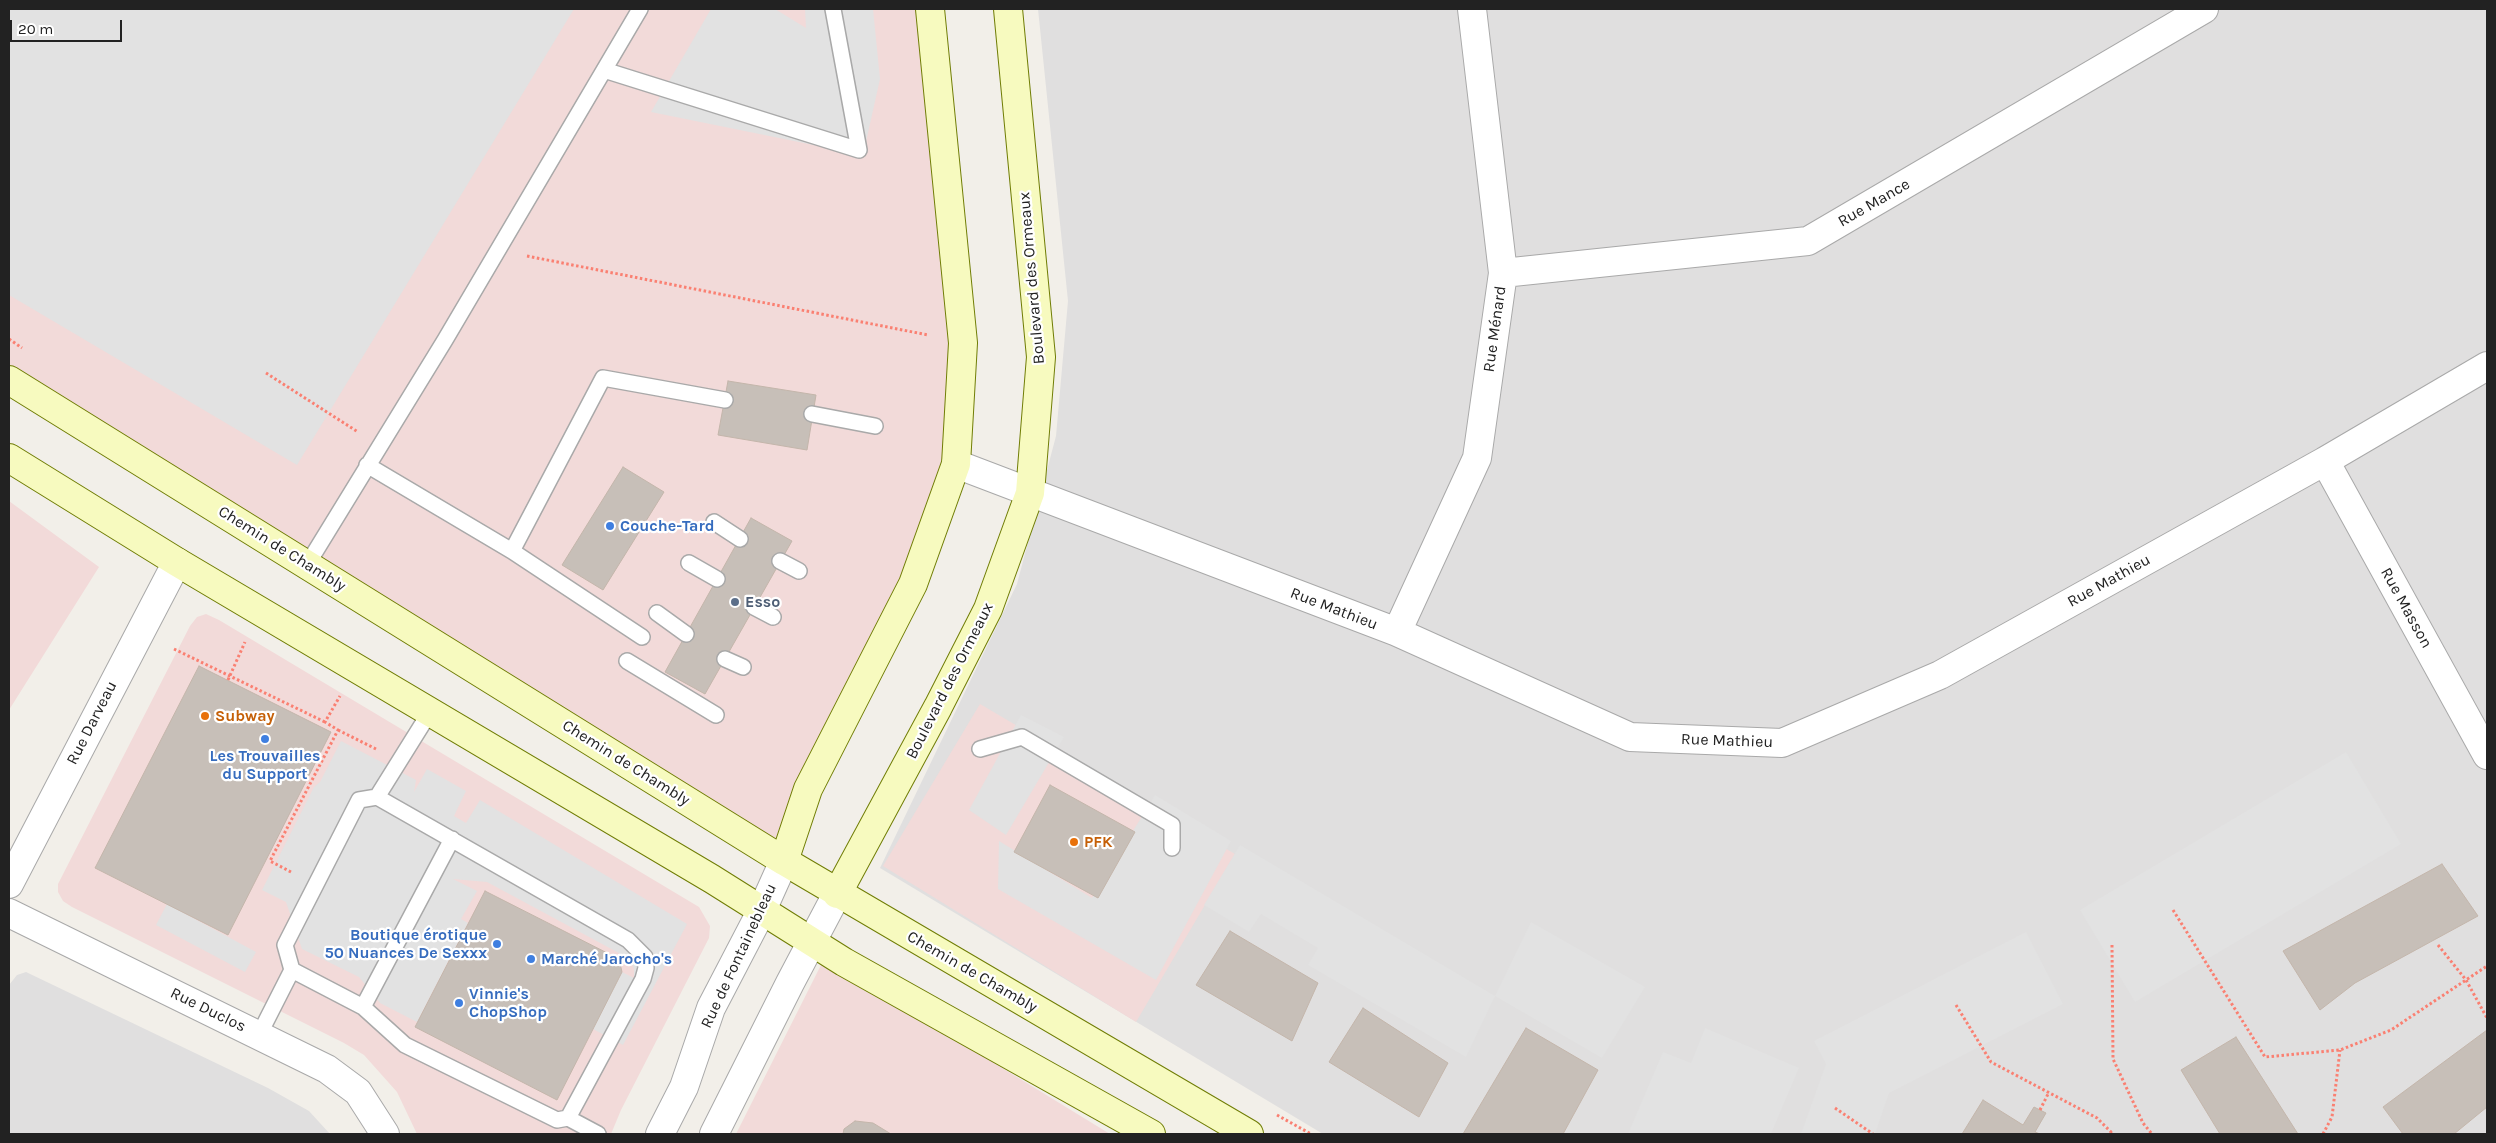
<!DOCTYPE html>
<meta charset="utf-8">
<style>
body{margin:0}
#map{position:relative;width:2496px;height:1143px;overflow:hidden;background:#f2efe9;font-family:Karla,sans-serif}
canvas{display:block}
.frame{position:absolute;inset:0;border:10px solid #222;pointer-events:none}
.scale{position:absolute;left:10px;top:20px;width:112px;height:22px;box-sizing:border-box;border:2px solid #222;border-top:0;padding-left:6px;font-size:15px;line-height:18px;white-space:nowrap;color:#222;-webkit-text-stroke:4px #fff;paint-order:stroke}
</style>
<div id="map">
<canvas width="2496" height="1143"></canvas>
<div class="frame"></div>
<div class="scale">20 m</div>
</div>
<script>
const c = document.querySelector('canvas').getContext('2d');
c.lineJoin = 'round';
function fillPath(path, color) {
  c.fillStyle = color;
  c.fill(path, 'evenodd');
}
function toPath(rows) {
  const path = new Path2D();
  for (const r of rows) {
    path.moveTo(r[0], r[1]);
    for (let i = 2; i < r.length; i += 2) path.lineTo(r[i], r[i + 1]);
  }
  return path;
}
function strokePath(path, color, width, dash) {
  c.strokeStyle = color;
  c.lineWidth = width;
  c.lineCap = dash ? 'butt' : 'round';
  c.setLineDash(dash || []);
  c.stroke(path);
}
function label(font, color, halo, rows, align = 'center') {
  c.font = font + ' Karla,sans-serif';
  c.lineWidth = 4.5;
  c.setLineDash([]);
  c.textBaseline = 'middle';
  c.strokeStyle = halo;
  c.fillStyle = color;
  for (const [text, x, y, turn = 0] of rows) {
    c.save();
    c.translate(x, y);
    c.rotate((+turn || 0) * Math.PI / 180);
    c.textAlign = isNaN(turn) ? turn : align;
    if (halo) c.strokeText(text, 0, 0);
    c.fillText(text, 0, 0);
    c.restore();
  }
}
const residential = toPath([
 [1038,9,2487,9,2487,1134,1323,1134,880,868,1017,584,1056,436,1068,301],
 [26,972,268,1088,309,1111,330,1134,9,1134,9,985,17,975]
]);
const commercial = toPath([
 [9,9,930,9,963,343,956,464,784,861,9,381],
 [9,501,99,567,9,710],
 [206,614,219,620,699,907,710,926,709,938,621,1110,611,1134,417,1134,397,1092,364,1055,344,1043,72,907,63,901,58,892,58,884,190,626,197,617],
 [980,704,1235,854,1136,1022,883,866],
 [824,959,1110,1134,736,1134]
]);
const parking = toPath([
 [9,9,574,9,297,465,9,295],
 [711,9,775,9,806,28,805,9,873,9,880,79,863,155,651,112],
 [1021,715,1064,737,1006,835,969,810],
 [341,741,416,780,414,792,427,769,466,791,454,816,466,823,480,800,687,924,623,1045,593,1029,622,972,634,978,634,969,630,959,487,882,453,879,477,891,461,919,468,923,417,1022,380,1003,359,977,302,949,286,902,262,890,314,787,320,782],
 [2346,752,2401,844,2135,1002,2080,910],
 [1155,795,1231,841,1156,980,998,889,999,841,1092,898],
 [1240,845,1495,996,1531,922,1645,987,1602,1058,1495,996,1466,1057,1308,965,1318,948,1261,914,1249,932,1204,905],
 [167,904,256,952,245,972,156,925],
 [2026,932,2063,1004,1889,1093,1875,1134,1801,1134,1826,1064,1814,1041],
 [1705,1028,1799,1068,1771,1134,1628,1134,1663,1052,1691,1063]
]);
const building = toPath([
 [728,381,816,395,807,450,718,435,728,381],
 [623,467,664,492,603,590,562,565,623,467],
 [751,518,792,541,705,694,665,672,751,518],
 [199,666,331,732,228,935,95,868,199,666],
 [1050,785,1135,832,1098,898,1014,852,1050,785],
 [2442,864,2478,916,2355,983,2320,1010,2283,951,2442,864],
 [485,891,619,959,622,972,557,1100,415,1027,485,891],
 [1230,931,1318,983,1292,1041,1196,985,1230,931],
 [1363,1008,1448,1063,1419,1117,1329,1062,1363,1008],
 [1526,1028,1598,1070,1563,1134,1463,1134,1526,1028],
 [2487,1030,2487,1107,2454,1134,2403,1134,2383,1107,2487,1030],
 [2236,1037,2298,1134,2220,1134,2181,1070,2236,1037],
 [1983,1100,2023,1125,2034,1107,2046,1113,2035,1132,2040,1134,1962,1134,1983,1100],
 [855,1121,873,1123,891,1134,843,1134,844,1129,855,1121]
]);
const path = toPath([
 [527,256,928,335],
 [9,339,22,348],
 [266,373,358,432],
 [174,649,325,722],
 [228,680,245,642],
 [338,730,376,749],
 [291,872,270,861,338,730,325,722,340,696],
 [2173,910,2265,1057,2340,1050,2391,1030,2487,966],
 [2112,945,2113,1059,2143,1123,2152,1134],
 [2438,945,2466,980,2487,1018],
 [1956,1005,1991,1062,2097,1118,2111,1132,2110,1134],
 [1835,1108,1873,1134],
 [2040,1110,2049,1092],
 [1277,1115,1311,1134],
 [2323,1134,2332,1117,2340,1050]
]);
const lane = toPath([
 [604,70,859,150,833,9],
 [812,414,875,426],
 [367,465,512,551,642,637],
 [714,522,740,539],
 [512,551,603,378,725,400],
 [780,561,799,571],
 [689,563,717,579],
 [307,565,445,340,640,9],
 [754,607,773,617],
 [657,613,686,634],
 [725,659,743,667],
 [627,661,716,715],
 [980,749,1022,737,1172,825,1172,848],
 [377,797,614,932,628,940,645,957,646,968,643,979,568,1118],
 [292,970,363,1007,405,1045,557,1120,568,1118,598,1134],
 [363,1007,452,839],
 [259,1035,292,970,285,945,359,800,377,797,430,712]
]);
const street = toPath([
 [1503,273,1808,241,2204,9],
 [2325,461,2487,755],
 [956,464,1397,632,1630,737,1782,743,1940,675,2325,461,2487,366],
 [1397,632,1477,458,1503,273,1472,9],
 [9,884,177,562],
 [9,913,327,1069,358,1092,385,1134],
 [660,1134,684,1087,711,1008,762,910,784,861],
 [714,1134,790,983,837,894]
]);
const secondary = toPath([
 [9,380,784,861,1249,1134],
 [9,458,177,562,712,879,844,962,1151,1134],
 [784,861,808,789,913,584,956,464,963,343,930,9],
 [837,894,938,707,988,609,1030,493,1041,357,1008,9]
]);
const markers = [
 [610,526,5,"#3f7fe0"],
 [735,602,5,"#5c6f8a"],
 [205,716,5,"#e8710a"],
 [265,739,5,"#3f7fe0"],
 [1074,842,5,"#e8710a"],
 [497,944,5,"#3f7fe0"],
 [531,959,5,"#3f7fe0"],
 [459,1003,5,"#3f7fe0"]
];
const streetNames = [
 ["Rue Mance",1874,203,-30],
 ["Boulevard des Ormeaux",1032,278,-95],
 ["Rue Ménard",1495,329,-82],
 ["Chemin de Chambly",282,549,32],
 ["Rue Mathieu",2109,581,-29],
 ["Rue Masson",2406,608,61],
 ["Rue Mathieu",1334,609,21],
 ["Boulevard des Ormeaux",950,681,-63],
 ["Rue Darveau",92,723,-63],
 ["Rue Mathieu",1727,741,2],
 ["Chemin de Chambly",626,763,32],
 ["Rue de Fontainebleau",739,956,-65],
 ["Chemin de Chambly",972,972,30],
 ["Rue Duclos",208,1010,26]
];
const shopNames = [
 ["Couche-Tard",620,526],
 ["Les Trouvailles",265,756,"center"],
 ["du Support",265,774,"center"],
 ["Boutique érotique",487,935,"right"],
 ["50 Nuances De Sexxx",487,953,"right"],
 ["Marché Jarocho's",541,959],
 ["Vinnie's",469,994],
 ["ChopShop",469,1012]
];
const serviceNames = [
 ["Esso",745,602]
];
const foodNames = [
 ["Subway",215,716],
 ["PFK",1084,842]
];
fillPath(residential, '#e0dfdf');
fillPath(commercial, '#f2dad9');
fillPath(parking, '#e2e2e2');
fillPath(building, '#c7bfb8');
strokePath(building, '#c4b6ab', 1);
strokePath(lane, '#a9a9a9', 18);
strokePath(street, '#a9a9a9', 30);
strokePath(secondary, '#707d05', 30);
strokePath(path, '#fa8072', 3, [2.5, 2.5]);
strokePath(lane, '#fff', 15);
strokePath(street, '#fff', 28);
strokePath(secondary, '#f7fabf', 28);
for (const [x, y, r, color] of markers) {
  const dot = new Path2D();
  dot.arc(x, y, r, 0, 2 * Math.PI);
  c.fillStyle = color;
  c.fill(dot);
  strokePath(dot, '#fff', 2);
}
label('16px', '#222', '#fff', streetNames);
label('bold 16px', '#366cbe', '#fff', shopNames, 'left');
label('bold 16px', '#4e5e75', '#fff', serviceNames, 'left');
label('bold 16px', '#c56008', '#fff', foodNames, 'left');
</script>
